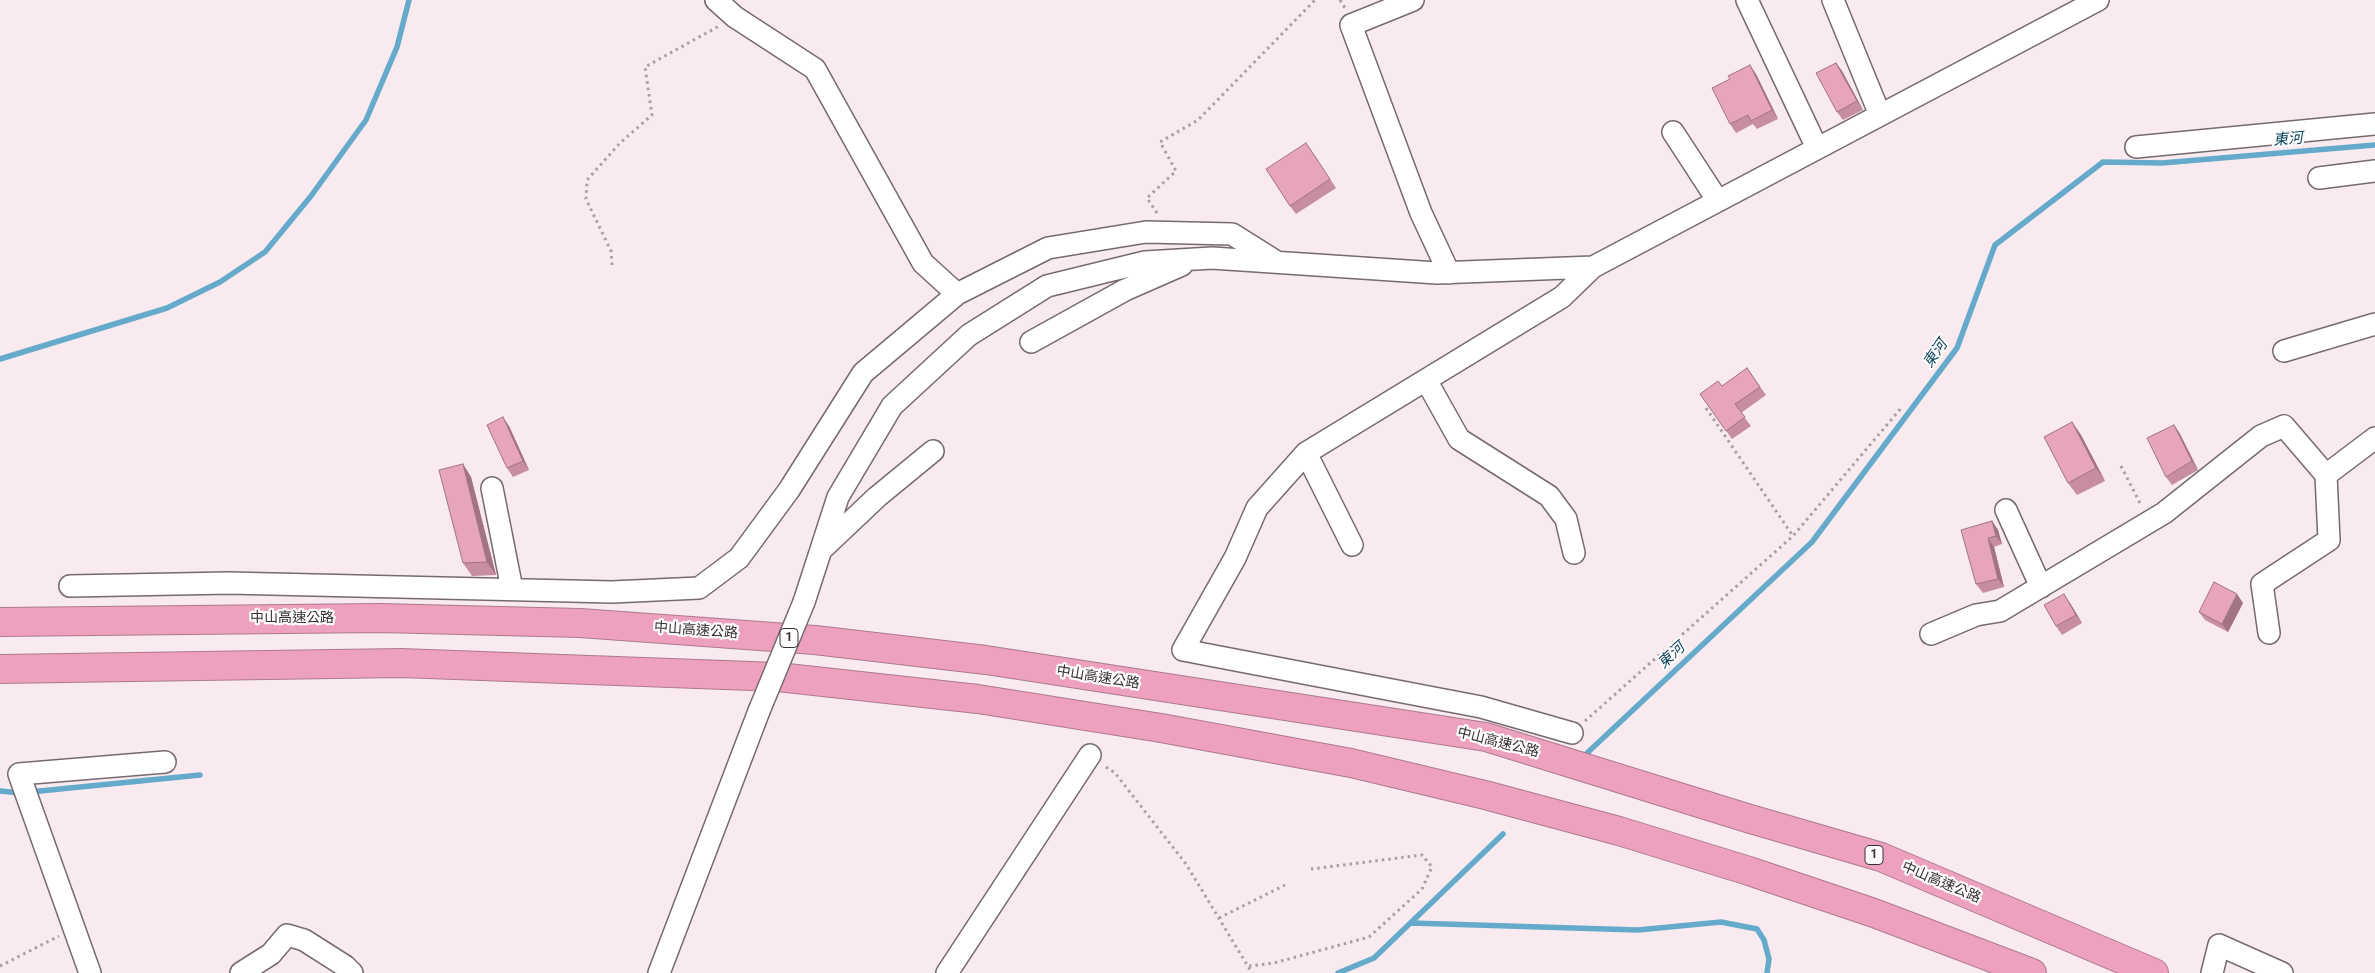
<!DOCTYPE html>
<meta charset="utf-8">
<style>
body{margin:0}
canvas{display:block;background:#f8eaef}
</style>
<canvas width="2375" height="973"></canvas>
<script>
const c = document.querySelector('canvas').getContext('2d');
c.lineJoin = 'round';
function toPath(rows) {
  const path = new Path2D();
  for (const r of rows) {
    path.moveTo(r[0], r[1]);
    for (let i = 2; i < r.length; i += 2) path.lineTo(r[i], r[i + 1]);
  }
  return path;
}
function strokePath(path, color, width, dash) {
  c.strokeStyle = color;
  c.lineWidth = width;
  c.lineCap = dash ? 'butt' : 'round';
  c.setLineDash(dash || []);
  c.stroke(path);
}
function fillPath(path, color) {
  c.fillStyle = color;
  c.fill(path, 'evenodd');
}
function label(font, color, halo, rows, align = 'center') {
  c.font = font + ' Roboto,"Noto Sans TC",sans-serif';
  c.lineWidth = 4.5;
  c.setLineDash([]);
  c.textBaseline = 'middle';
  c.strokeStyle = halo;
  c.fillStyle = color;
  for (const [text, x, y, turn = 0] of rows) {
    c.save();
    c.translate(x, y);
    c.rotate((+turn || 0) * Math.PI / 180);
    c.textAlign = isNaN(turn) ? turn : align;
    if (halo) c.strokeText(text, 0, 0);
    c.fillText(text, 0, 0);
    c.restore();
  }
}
const stream = toPath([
 [0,359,167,308,220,282,265,252,311,196,366,120,397,47,409,0],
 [1585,755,1812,542,1957,348,1995,245,2103,162,2162,163,2375,145],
 [0,791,21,793],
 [30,792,200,775],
 [1411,923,1638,930,1721,922,1757,929,1764,940,1769,959,1767,973],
 [1338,973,1374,958,1503,834]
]);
const path = toPath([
 [1340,0,1345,8],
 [1157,213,1147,198,1176,171,1160,142,1198,120,1315,0],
 [612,265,611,251,586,199,587,180,620,143,652,115,645,67,719,26],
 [1706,408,1793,536],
 [2121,466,2141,505],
 [1585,721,1793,536,1902,407],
 [1106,767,1115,773,1186,864,1252,973],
 [1219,918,1285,885],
 [0,966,59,936],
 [1249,966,1274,963,1369,937,1422,889,1432,867,1422,855,1311,869]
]);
const minor = toPath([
 [716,0,735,17,815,69,923,263,957,294],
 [1413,0,1351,25,1421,213,1449,273],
 [1747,0,1817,148],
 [1833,0,1880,115],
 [1673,132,1718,201],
 [2136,147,2375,124],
 [2319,178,2375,171],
 [1031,342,1125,290,1182,265],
 [2284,351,2375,324],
 [1426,380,1459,439,1549,496,1566,519,1574,553],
 [1306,453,1352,545],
 [492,488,512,589],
 [2006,510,2041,587],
 [823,548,877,497,933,451],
 [70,586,229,583,612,592,699,588,739,558,789,490,863,373,957,294,1048,248,1146,232,1232,234,1275,261],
 [804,602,838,497,892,406,969,335,1047,286,1145,262,1212,258,1437,273,1593,267,2098,0],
 [2269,633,2262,584,2329,540,2326,475],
 [1931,634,1976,615,2000,611,2164,513,2261,436,2284,426,2326,475,2375,438],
 [1572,733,1481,707,1183,650,1235,558,1257,508,1306,453,1562,297,1593,267],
 [90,973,19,774,165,762],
 [241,973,271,954,287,935,304,940,345,966,352,973],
 [659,973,759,711],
 [947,973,1090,755],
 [2212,973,2219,945,2282,973]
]);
const highway = toPath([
 [0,622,380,618,580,623,815,640,986,660,1486,737,1747,818,1881,857,2154,973],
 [0,669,401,663,778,677,978,699,1161,728,1351,763,1485,795,1619,831,1749,871,1874,913,2032,973]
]);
const minorBridge = toPath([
 [759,711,804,602]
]);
const wall = toPath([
 [1836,63,1842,71,1863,110,1843,120,1837,112],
 [1756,74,1778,119,1757,129,1753,124,1736,133,1730,124],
 [1306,143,1336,188,1296,214,1290,206],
 [1747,368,1766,395,1741,413,1751,426,1732,439,1700,394,1722,386],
 [2072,422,2081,435,2105,481,2077,495,2068,483],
 [2174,425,2180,434,2198,470,2172,485,2166,477],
 [509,426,529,470,513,477,507,468],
 [463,464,471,477,496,575,472,576,463,563],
 [1992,521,1998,530,2002,544,1994,547,2004,587,1983,593,1976,584],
 [2070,603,2082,623,2062,635,2056,626],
 [2243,603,2228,632,2205,620,2199,612]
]);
const shadedWall = toPath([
 [1836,63,1842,71,1863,110,1857,101],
 [1750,65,1756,74,1778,119,1772,110],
 [503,417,509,426,529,470,523,461],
 [2072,422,2081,435,2105,481,2096,468],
 [2174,425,2180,434,2198,470,2192,461],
 [463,464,471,477,496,575,487,562],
 [1992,521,1998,530,2002,544,1996,536],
 [1988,538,1994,547,2004,587,1998,579],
 [2064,594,2070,603,2082,623,2076,615],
 [2237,594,2243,603,2228,632,2222,624]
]);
const building = toPath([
 [1836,63,1857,101,1837,112,1816,73,1836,63],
 [1750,65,1772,110,1751,121,1748,115,1730,124,1712,88,1730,79,1728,76,1750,65],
 [1306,143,1330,179,1290,206,1266,169,1306,143],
 [1747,368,1760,387,1735,404,1745,417,1726,431,1700,394,1718,381,1722,386,1747,368],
 [503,417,523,461,507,468,487,425,503,417],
 [2072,422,2096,468,2068,483,2044,437,2072,422],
 [2174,425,2192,461,2166,477,2147,438,2174,425],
 [463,464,487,562,463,563,439,470,463,464],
 [1992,521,1996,536,1988,538,1998,579,1976,584,1961,530,1992,521],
 [2214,582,2237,594,2222,624,2199,612,2214,582],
 [2064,594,2076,615,2056,626,2044,605,2064,594]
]);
const shields = [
 [789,638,18],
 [1874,855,18]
];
const shieldNames = [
 ["1",789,638],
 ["1",1874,855]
];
const streetNames = [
 ["中山高速公路",292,618],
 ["中山高速公路",696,631,4],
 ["中山高速公路",1098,678,9],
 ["中山高速公路",1498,743,14],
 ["中山高速公路",1941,883,23]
];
const waterNames = [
 ["東河",2288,140,-5],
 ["東河",1936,354,-55],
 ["東河",1672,656,-43]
];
strokePath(stream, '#65aaca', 5.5);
strokePath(minor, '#766a6f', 24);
strokePath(highway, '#ad798e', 30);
strokePath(path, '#a99fa3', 3, [2.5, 4]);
strokePath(minor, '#fff', 21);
strokePath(highway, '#eda1bf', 28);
strokePath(minorBridge, '#766a6f', 24, []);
strokePath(minorBridge, '#fff', 21);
fillPath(wall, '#c68da3');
fillPath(shadedWall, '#a17384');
fillPath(building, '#e6a4bd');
strokePath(building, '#a17384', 1);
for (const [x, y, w] of shields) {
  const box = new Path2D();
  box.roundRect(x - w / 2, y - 9.5, w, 19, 4);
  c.fillStyle = '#fefbfc';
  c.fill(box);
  strokePath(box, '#353032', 1);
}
label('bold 12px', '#353032', null, shieldNames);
label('14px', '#353032', '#fefbfc', streetNames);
label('italic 15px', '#0d475e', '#fefbfc', waterNames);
</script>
